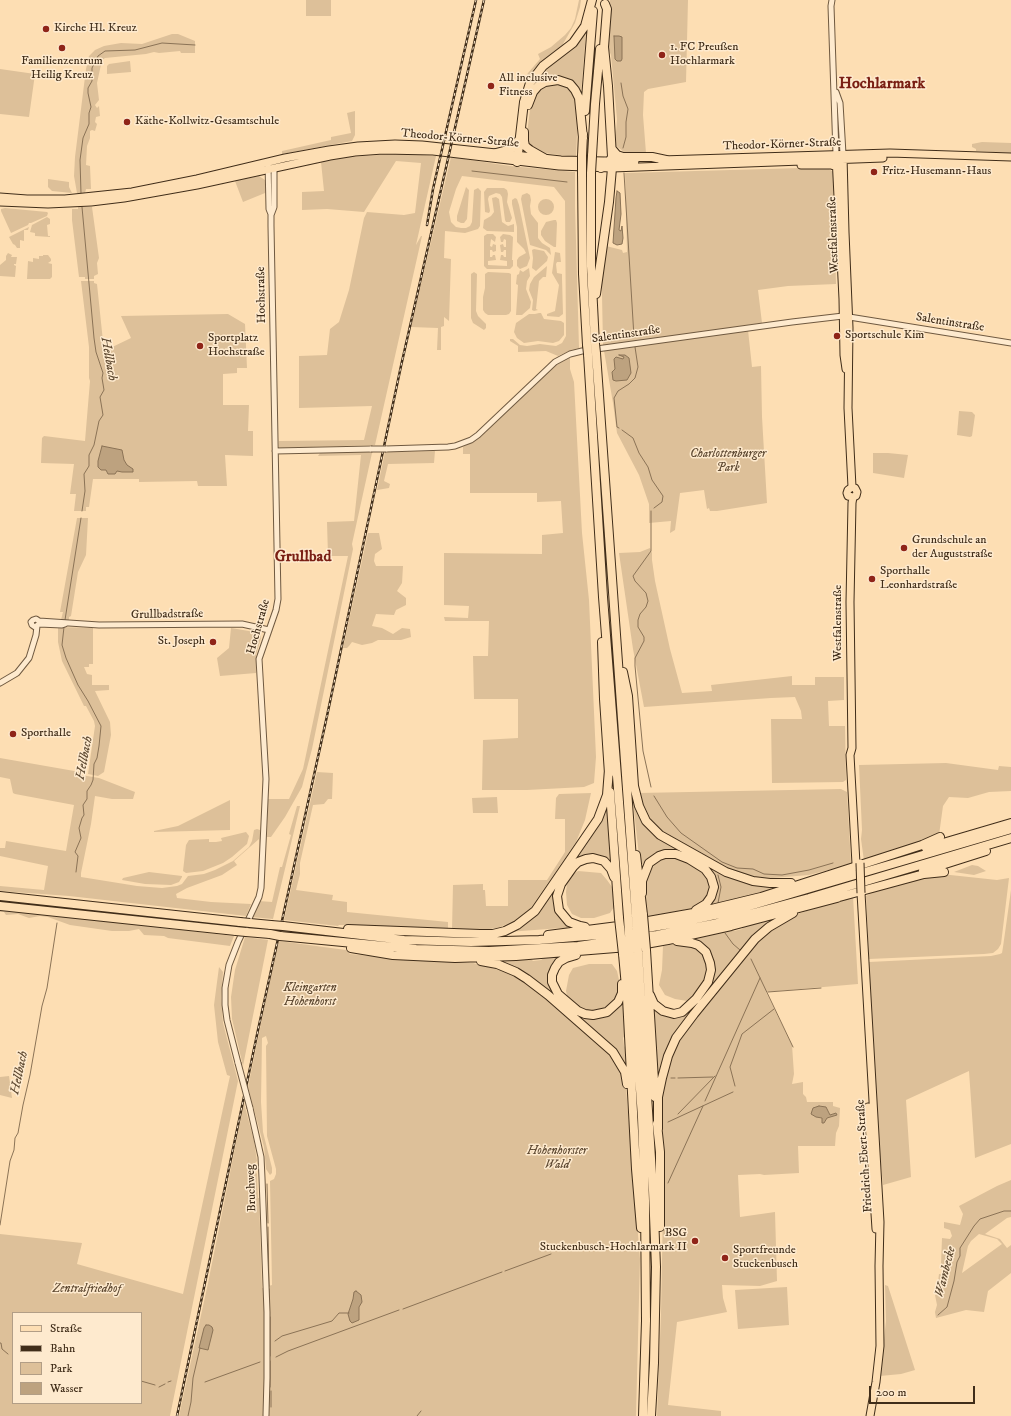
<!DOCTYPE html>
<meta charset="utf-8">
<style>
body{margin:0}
#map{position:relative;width:1011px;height:1416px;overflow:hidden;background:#fddeb3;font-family:"IM FELL DW Pica",serif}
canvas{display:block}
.legend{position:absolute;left:12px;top:1312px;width:130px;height:92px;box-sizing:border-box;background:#feeace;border:1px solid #b29e86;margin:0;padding:5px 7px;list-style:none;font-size:12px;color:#402d19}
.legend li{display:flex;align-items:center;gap:8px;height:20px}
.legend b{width:20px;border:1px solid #b29e86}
.scale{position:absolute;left:869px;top:1386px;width:106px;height:18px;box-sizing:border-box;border:2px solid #402d19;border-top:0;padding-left:5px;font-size:12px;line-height:14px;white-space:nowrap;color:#402d19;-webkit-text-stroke:3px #feeace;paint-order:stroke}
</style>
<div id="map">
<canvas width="1011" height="1416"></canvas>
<ul class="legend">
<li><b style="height:5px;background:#fddeb3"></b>Straße</li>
<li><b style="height:5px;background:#402d19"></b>Bahn</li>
<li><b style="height:11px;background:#ddc099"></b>Park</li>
<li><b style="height:11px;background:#bda27f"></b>Wasser</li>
</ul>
<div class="scale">200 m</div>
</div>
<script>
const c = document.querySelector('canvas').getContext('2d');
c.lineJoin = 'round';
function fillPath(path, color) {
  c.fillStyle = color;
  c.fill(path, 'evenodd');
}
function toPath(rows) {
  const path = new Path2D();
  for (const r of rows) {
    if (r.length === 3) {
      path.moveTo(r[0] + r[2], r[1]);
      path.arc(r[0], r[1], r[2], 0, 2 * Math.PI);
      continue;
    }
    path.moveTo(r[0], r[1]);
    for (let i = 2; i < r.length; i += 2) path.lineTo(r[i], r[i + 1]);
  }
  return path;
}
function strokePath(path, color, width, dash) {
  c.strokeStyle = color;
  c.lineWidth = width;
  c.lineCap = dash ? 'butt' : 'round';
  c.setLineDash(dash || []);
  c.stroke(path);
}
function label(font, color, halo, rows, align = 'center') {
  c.font = font + ' "IM FELL DW Pica",serif';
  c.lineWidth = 3;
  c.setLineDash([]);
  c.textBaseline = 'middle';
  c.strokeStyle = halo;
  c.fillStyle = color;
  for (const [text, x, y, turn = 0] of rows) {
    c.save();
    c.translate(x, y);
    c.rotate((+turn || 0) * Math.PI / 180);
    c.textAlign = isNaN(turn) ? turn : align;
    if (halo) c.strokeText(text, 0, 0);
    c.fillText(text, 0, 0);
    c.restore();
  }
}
const green = toPath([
 [306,0,331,0,331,16,306,16],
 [579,0,581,0,580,7,575,23,563,44,565,48,528,81,525,78,528,73,540,59,538,54,551,47,565,35,571,28,575,19],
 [610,0,688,0,686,82,648,89,644,92,643,115,646,153,624,152,615,145,617,119,611,55,608,48,608,38],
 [584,32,586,32,581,94,562,79,530,89,537,76],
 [172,34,178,34,195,41,195,53,181,53,180,51,159,53,154,52,146,54,105,58,102,60,97,83,99,100,95,105,97,108,99,106,100,116,96,117,95,122,97,124,95,131,92,130,90,131,90,138,87,146,86,165,90,166,91,189,86,189,85,193,77,193,74,176,75,157,86,69,89,56,95,50,104,46,121,43,142,44],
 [130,61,131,72,107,74,107,66,109,64],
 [0,69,35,74,29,117,0,114],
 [556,82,569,87,575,95,578,112,576,157,544,153,536,150,526,142,531,101,542,86],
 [355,111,355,135,352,141,282,154,282,151,331,140,331,137,351,133,347,113],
 [982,142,1011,143,1011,153,976,151,976,149,972,147,972,144],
 [409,154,436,156,416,245,421,236,422,236,375,445,279,448,279,441,364,440,372,406,299,408,299,356,327,355,330,329,339,322,349,290,364,218,367,212,404,215,415,213,421,163,396,161,364,212,327,209,302,210,302,192,324,191,321,162,348,157,379,155],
 [451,157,510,166,575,172,575,206,579,348,571,350,558,356,546,351,518,352,518,346,510,341,510,339,513,339,520,345,527,346,540,344,556,346,562,343,566,336,565,201,554,187,462,176,456,189,449,212,451,222,456,227,461,228,466,228,470,226,472,222,474,190,478,188,481,191,480,226,478,229,465,233,445,231,444,258,451,259,449,321,444,317,444,326,441,327,441,350,437,350,438,328,411,327],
 [801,168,828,168,833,172,836,284,788,286,758,290,762,323,685,334,685,339,748,330,752,367,761,366,762,417,767,503,717,511,710,511,709,508,707,509,704,490,680,493,675,530,670,533,671,521,649,523,649,504,639,475,617,433,613,403,603,345,602,295,602,272,606,246,622,250,623,253,627,252,625,173],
 [259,176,265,180,265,193,243,202,235,181],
 [48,179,69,182,69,187,72,193,52,191,48,187],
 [466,187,469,190,467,219,464,223,461,223,457,221,457,216],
 [487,188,504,188,507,190,508,194,507,202,512,218,510,222,506,222,505,220,502,197,500,194,496,193,489,196,488,199,490,211,489,213,485,212,484,192],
 [527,193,530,195,531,200,530,206,531,214,538,223,538,238,542,243,550,248,551,255,546,250,530,245,521,199,522,195],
 [496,197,499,199,502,222,508,226,514,224,514,232,487,231,483,228,484,220,491,216,494,212,492,198],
 [515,198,517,199,519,205,530,258,527,266,520,269,517,266,517,260,519,257,526,253,524,249,517,242,517,227,512,204,512,200],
 [546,207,8],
 [78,207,92,207,99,258,97,263,98,274,94,276,94,279,85,279,85,277,79,277,72,220,72,209,78,209],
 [5,208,47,212,48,213,47,216,31,223,29,223,28,225,11,233,1,211,1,209],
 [47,217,50,219,50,224,47,225,48,236,50,236,50,237,35,236,35,233,30,232,32,225],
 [554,220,556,220,557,223,556,247,554,247,545,241,541,235,541,231,546,222],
 [29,227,28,230,24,230,24,241,20,240,20,248,17,248,15,245,13,244,9,237],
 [487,234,493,234,496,237,495,242,491,239,490,246,492,247,493,244,496,245,496,251,493,252,492,250,490,250,490,257,492,257,493,255,495,255,496,260,488,261,488,265,507,266,507,261,500,260,501,255,503,255,504,257,506,257,506,250,504,250,503,252,501,252,500,245,503,244,504,247,506,247,506,240,504,239,503,242,501,242,500,237,503,234,510,235,513,237,512,260,513,260,513,266,510,269,487,269,484,266,484,236],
 [534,249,544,251,548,257,547,261,536,271,532,268,533,258,532,250],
 [555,252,560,253,561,262,557,262,556,264,557,273,562,274,562,278,563,314,559,317,547,316,547,314,555,311,559,285,552,273],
 [8,253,12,255,11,257,17,257,16,264,14,264,14,265,16,266,15,277,0,276,0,265,6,260,6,256],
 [43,255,48,255,51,259,51,261,48,263,52,264,52,277,50,279,27,279,28,261,33,262,33,258,39,259,39,256,43,256],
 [547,266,546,277,543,277,539,281,536,309,538,310,534,311,532,310,533,300,529,290,530,284,534,277],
 [529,268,530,276,527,281,526,289,531,302,530,308,522,315,516,315,518,285,516,284,517,275,519,274,520,270,523,272],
 [474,272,477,274,476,311,478,316,486,324,486,328,484,330,473,323,471,318,471,274],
 [488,272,509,273,511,274,511,311,509,314,506,315,488,315,485,313,483,310,483,297,485,288,485,274],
 [81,281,94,281,94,283,97,284,104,351,131,338,121,316,228,314,245,324,247,368,237,368,237,373,223,374,223,405,249,405,248,431,253,431,253,456,225,455,227,486,198,486,197,481,139,482,139,479,93,479,89,507,86,507,86,511,74,511,76,494,70,494,74,464,41,463,42,438,44,436,85,441,90,381,89,378,89,347],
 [539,313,541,313,544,319,561,321,564,323,564,335,559,341,553,343,538,341,524,343,517,338,514,332,516,323,529,314,535,314],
 [570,357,570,369,574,382,582,533,589,600,596,757,594,783,584,787,527,790,482,790,483,740,518,738,518,699,474,699,473,656,488,656,489,621,445,621,444,617,468,618,469,606,444,605,444,553,542,554,542,535,563,533,561,501,537,502,537,493,470,493,470,454,463,454,463,447,481,437,547,372,558,363],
 [959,411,972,412,975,415,972,436,970,437,957,435],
 [435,451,434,463,388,464,384,481,390,484,389,488,377,490,385,452],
 [370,452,372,453,352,544,353,549,312,749,302,787,285,817,271,837,267,837,268,799,289,799,303,769,348,556,328,556,327,522,354,521,361,455,318,456,320,453],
 [873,453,888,453,908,455,904,478,873,473],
 [77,518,88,518,86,555,78,572,71,616,69,617,69,621,61,620,63,612,60,612],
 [368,533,379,533,382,549,375,554,374,561,376,566,403,566,402,583,397,591,406,598,406,605,396,610,394,615,376,614,372,626,382,628,393,634,402,628,410,629,411,637,401,640,378,640,372,643,362,645,352,642,349,646,347,648,343,648],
 [650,548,652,553,652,560,655,581,670,649,682,693,712,691,711,685,792,676,792,685,815,685,815,677,844,677,844,700,828,701,829,726,845,726,846,780,843,782,772,783,771,719,802,719,801,711,795,697,771,698,644,707,633,649,619,553,640,552],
 [60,627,93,628,93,664,89,664,89,667,84,667,87,674,92,675,92,685,109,685,109,690,95,691,110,722,111,735,104,772,98,776,88,774,95,726,94,721,86,706,84,706,62,661,58,642,58,628],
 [231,628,249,631,258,633,261,635,261,638,256,655,256,673,220,676,217,658,229,648],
 [0,758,80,772,81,772,81,775,99,778,135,792,133,799,112,799,95,796,91,824,81,873,81,877,137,886,162,888,177,886,182,884,188,876,204,874,215,870,233,861,249,847,252,841,254,830,257,829,260,830,260,855,259,839,234,861,237,865,222,875,187,888,176,894,177,898,211,902,251,904,246,916,69,896,0,891,0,886,44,890,48,866,0,856,0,848,5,848,6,841,66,851,74,805,15,794,13,793,10,779,0,777],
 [946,763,998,770,999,766,1011,767,1011,791,989,792,968,798,949,797,943,806,939,835,932,839,864,861,861,839,862,830,859,765],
 [317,772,333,773,332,799,328,799,324,804,313,805,300,863,300,874,296,890,333,895,332,900,347,902,347,912,448,922,448,930,382,926,339,925,338,926,284,920],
 [841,789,847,792,851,864,809,875,772,878,752,877,727,869,665,834,654,824,644,810,639,793],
 [591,793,585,820,576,842,528,912,518,920,497,928,481,930,452,930,453,885,483,884,483,890,485,890,486,906,508,906,508,880,547,880,565,852,565,819,555,819,556,798,559,794],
 [497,797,498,813,473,813,472,798],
 [230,800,230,830,154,832,154,831,178,826],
 [633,802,634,802,642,819,715,870,787,886,708,907,714,880,675,851,640,865],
 [608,805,613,864,607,859,592,854,585,855,576,859,555,896,575,929,561,928,508,932,520,926],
 [297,806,300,806,273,919,252,917,259,901,272,902,280,867,282,867,291,835,289,834],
 [246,832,249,836,247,844,232,857,223,863,203,871,186,873,183,871,186,845,189,840,209,839,209,842,216,842,222,841,221,838],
 [668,856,692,862,710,879,710,896,694,908,647,917,647,909,645,908,644,888,651,865],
 [972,865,978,866,986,871,974,875,954,872],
 [578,871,601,873,607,880,612,887,614,894,614,907,610,913,594,918,581,918,572,914,567,905,566,892,567,884,572,875],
 [149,872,182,876,182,877,179,882,171,885,145,884,122,880,123,878],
 [941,874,997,880,1009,878,1001,944,998,949,993,953,984,954,869,959,866,896,883,887],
 [1011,890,1011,1144,975,1158,969,1071,906,1100,911,1177,883,1185,875,1105,869,962,991,956,1000,954,1002,953,1003,947],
 [853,896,858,984,766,992,792,1045,794,1074,792,1084,803,1082,803,1094,806,1097,807,1102,833,1102,833,1106,840,1108,839,1126,836,1133,835,1146,798,1146,799,1173,764,1175,760,1174,738,1175,740,1217,775,1212,777,1281,760,1286,722,1285,723,1298,727,1312,677,1322,668,1405,721,1411,721,1416,657,1416,661,1313,664,1154,661,1104,662,1090,668,1059,683,1033,757,939,794,915],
 [819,1106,828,1111,830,1115,836,1113,837,1115,827,1118,822,1123,822,1118,816,1117,812,1109],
 [0,910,147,926,234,936,230,946,168,938,164,936,144,935,139,929,129,931,112,931,70,925,48,917,40,916,29,918,18,914,6,915,4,912,0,912],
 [776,917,767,923,747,944,688,1017,657,1084,654,1053,657,1050,656,1042,653,1040,651,1002,666,1014,695,1003,712,962,689,939,732,929,734,931,742,929,744,926],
 [245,937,268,940,243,1066,232,1019,231,997,235,970],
 [279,941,346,950,350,954,412,960,473,963,503,971,526,982,606,1049,624,1075,626,1088,640,1259,636,1416,179,1416,208,1283,244,1103,254,1141,257,1161,253,1165,253,1168,257,1174,258,1198,259,1198,262,1288,272,1285,270,1181,274,1179,276,1174,276,1169,267,1136,266,1046,268,1043,266,1036,262,1038,261,1102,263,1132,272,1168,272,1173,270,1175,266,1169,264,1147,248,1087,276,951],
 [681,943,688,944,702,951,708,961,707,979,691,999,687,1001,675,999,665,995,659,985,662,970,663,946],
 [561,957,550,984,576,1013,603,1016,624,990,625,1035,623,1038,624,1046,626,1049,630,1083,620,1058,549,994,493,960,506,961,531,959,533,961,541,960,544,958],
 [589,964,612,964,617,971,620,984,617,998,608,1010,587,1013,568,1000,566,991,569,975,573,968],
 [219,967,223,972,221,998,223,1023,238,1081,170,1416,0,1416,0,1234,82,1243,77,1264,183,1294,230,1076,227,1075,218,1042,214,1005],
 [13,1313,141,1313,141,1403,13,1403],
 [9,1076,12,1098,0,1095,0,1077],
 [1011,1180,1011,1217,1007,1218,985,1234,1000,1239,1007,1248,1011,1245,1011,1273,988,1291,984,1312,966,1310,936,1318,935,1312,937,1305,935,1295,937,1294,936,1282,938,1282,939,1274,947,1275,950,1265,941,1264,942,1238,950,1239,952,1236,950,1230,944,1228,944,1222,960,1225,963,1214,959,1206,997,1186],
 [979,1234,997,1239,1002,1244,962,1273,968,1246,971,1241],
 [885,1285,888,1286,915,1370,901,1374,880,1376,886,1321],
 [787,1287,789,1325,738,1329,735,1290]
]);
const water = toPath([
 [614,36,619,36,622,37,622,59,621,61,617,61,615,59,614,36],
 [617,191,620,193,621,214,619,230,621,231,622,226,623,238,622,244,617,245,613,243,616,198,617,191],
 [619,355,625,355,629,358,631,373,627,380,616,381,613,380,612,372,615,369,614,359,616,357,623,359,624,357,619,355],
 [102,446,122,450,124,460,127,465,133,469,133,472,122,472,117,471,115,474,108,474,106,470,101,470,98,467,98,461,102,446],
 [819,1106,826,1107,830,1115,836,1113,837,1115,827,1118,824,1123,822,1123,822,1118,816,1117,811,1114,813,1108,819,1106],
 [356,1291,361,1295,362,1302,359,1307,359,1320,352,1323,350,1321,348,1314,353,1299,354,1292,356,1291],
 [206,1325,209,1325,212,1327,213,1330,208,1350,199,1348,204,1328,206,1325]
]);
const stream = toPath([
 [621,83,623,96,628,109,626,122,626,137,623,148],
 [472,171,567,182],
 [624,173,634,337],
 [81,193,80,160,83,138,89,124,89,113,91,107,88,93,88,88,92,81,92,68,98,56,105,51,135,50,162,43,195,45],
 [82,207,94,338,96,352,103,373,102,378,104,390,100,397,103,415,99,421,94,445,89,455,89,466,84,474,85,491,82,511],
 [619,428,617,427,614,398,618,391,629,384,635,378,638,367,635,347],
 [622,430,633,438,639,453,648,467,652,480,663,496,662,502,654,508],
 [65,620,81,518],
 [64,627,62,645,66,658,78,685,88,701,101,726,99,746,97,758,94,764,93,780,91,785,87,791,87,799,83,805,84,815,82,818,79,828,81,838,75,852,78,856,76,872],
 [651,787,643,751,635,666,635,658,644,641,644,637,638,627,638,620,640,614,646,607,648,601,646,593,635,581,633,576,651,551,651,511],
 [654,796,667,817,681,833,722,862,737,868,753,869,764,874,782,875,809,870,833,863],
 [718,875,721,887,718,903],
 [725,933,733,944,740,950],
 [751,959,793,1047],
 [768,992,821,988],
 [671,1078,675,1078],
 [678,1078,713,1077],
 [735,1086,730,1067,742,1034,774,1009],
 [705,1101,760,978],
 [678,1114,715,1076],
 [668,1122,733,1092],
 [668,1183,703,1106],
 [267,1184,268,1223],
 [0,1225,10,1161,14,1150,15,1138,18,1133,23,1105,30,1075,42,1006,47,988,57,923],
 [268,1227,269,1286],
 [505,1271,551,1254],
 [269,1289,269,1306],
 [403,1309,502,1272],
 [938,1315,947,1307,954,1281,957,1262,960,1256,960,1248,974,1226,980,1219,1004,1211,1011,1211],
 [270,1317,270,1356],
 [275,1341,282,1336,332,1321,339,1313,349,1313],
 [0,1343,1,1343,2,1349,8,1354],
 [276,1357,288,1351,399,1310],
 [141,1381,155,1385],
 [168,1382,171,1381],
 [205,1382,260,1362],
 [159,1387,165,1384],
 [270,1387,270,1361],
 [271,1391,271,1407],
 [188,1416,191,1402,193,1378,200,1348],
 [417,1416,421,1411]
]);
const minor = toPath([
 [832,0,831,6,836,154],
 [836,92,840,103,843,154],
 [268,162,269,209,271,214],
 [386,449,448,447,455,446,471,440,478,435,555,362,570,354,582,351,792,322,843,316,1011,343],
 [275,451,371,449],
 [65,624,62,625,39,624,35,627,32,625,31,622,33,620,36,619,39,621,99,625,242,624,269,630],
 [0,683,17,673,29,658,36,635,37,626],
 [238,1063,227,1020,225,1005,225,988,229,965,238,942,259,897,261,888,266,779,259,659,276,610,278,599,271,226,271,215,274,207,274,168],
 [250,1108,257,1139,261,1157,262,1178,267,1312,267,1378,266,1415]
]);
const major = toPath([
 [836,156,843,299,844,355,846,369],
 [843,156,845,232,849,328,848,408,852,487],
 [661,160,890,153,1011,157],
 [801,165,831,165,837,167],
 [0,197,27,199,65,199,132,192,197,179,285,158,329,150,358,146,395,144,422,145,561,160,605,161,635,161],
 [0,202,48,204,91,202,124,198,197,185,330,156,355,152,383,150,433,151,559,166,612,168,883,158],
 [852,487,855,488,857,492,856,496,853,497,852,503,850,602,852,748,850,755,856,864],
 [852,487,848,490,847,493,848,496,853,497],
 [861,893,880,1222,879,1266,880,1346,876,1382,870,1416],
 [868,1107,876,1229]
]);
const highway = toPath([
 [528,105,533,92,538,86,545,82,558,80,570,84,575,90,579,98,583,138],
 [585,111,593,11],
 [524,132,524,141,525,146,530,150,544,158],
 [612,149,617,155,623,157,652,157,666,160],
 [496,153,511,149,519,140],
 [582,156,583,134],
 [592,156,595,104,600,49],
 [517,162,524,102,530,83,543,66,573,43,585,26,592,0],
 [601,168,608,164,612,157,608,86,604,47,607,9,605,4],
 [582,173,583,274,587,345],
 [591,173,591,266,595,344],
 [596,294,609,202,612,168,605,162],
 [596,353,636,916],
 [588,354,603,597,628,917],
 [602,642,604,699,609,774],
 [623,672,628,696,634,786,639,806,646,821,660,835,726,872,753,881,770,883,791,883],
 [610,792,619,918],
 [926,848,1011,823],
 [636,855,643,915],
 [923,871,986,851],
 [642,893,642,881,649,863,659,856,665,854,676,854,689,859,705,869,711,877,714,887,711,897,706,904,696,910],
 [0,896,240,922],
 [832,899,924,874,944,872],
 [0,906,236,931],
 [250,923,271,925],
 [637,923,699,912,761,897,922,845,940,837],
 [283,926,404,940,471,942,539,940,610,934,677,923,729,912,1011,829],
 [585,927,580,926,569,922,559,910,557,896,561,884,573,867,578,862,586,859,593,858,604,861,611,869,614,877],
 [348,929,480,934,493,934,505,931,517,925,535,911,598,819,607,795,609,769],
 [246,932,270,934],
 [548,935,626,925],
 [280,936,416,949,489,951,578,946,613,941,657,935,713,924,809,898,1011,838],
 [640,945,668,940,731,926,837,898],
 [351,948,393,955,455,958,516,956,628,947],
 [646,950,655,1097],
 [630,952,642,1117,645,1201,646,1321,643,1416],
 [638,952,653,1190,656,1267,654,1363,651,1416],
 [623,954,627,998,636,1169,641,1228],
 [576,955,566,958,559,962,555,968,552,975,552,982,558,994,578,1011,585,1014,593,1015,607,1012,618,1002,622,993,622,984],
 [481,961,497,964,516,972,527,979,548,995,613,1052,625,1072,627,1084],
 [650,995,654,1004,663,1011,674,1014,682,1012,696,999,708,982,711,970,710,963,706,952,698,945,692,943,677,941],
 [657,1124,660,1152,660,1227],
 [658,1129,658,1097,662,1078,668,1056,676,1038,694,1014,755,939,769,927,793,913]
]);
const rail = toPath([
 [427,225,433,189,476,0],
 [177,1416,258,1030,327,716,401,366,484,0]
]);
const minorBridge = toPath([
 [371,449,386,449],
 [238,1063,250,1108]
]);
const majorBridge = toPath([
 [860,863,861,893]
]);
const highwayBridge = toPath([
 [582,173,582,156],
 [591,173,592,156],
 [595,344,596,353],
 [587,345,588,354],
 [643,915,646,950],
 [636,916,638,952],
 [628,917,630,952],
 [619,918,623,954],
 [240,922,250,923],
 [271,925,283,926],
 [236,931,246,932],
 [270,934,280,936]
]);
const markers = [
 [46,29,4,"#8f2418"],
 [62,48,4,"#8f2418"],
 [662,55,4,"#8f2418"],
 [491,86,4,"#8f2418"],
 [127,122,4,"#8f2418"],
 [874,172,4,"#8f2418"],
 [837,336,4,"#8f2418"],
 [200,346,4,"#8f2418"],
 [904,548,4,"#8f2418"],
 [872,579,4,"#8f2418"],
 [213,642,4,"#8f2418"],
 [13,734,4,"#8f2418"],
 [695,1241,4,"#8f2418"],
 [725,1258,4,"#8f2418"]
];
const poiNames = [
 ["Kirche Hl. Kreuz",54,29],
 ["1. FC Preußen",670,48],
 ["Hochlarmark",670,62],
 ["Familienzentrum",62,62,"center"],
 ["Heilig Kreuz",62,76,"center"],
 ["All inclusive",499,79],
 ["Fitness",499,93],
 ["Käthe-Kollwitz-Gesamtschule",135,122],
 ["Fritz-Husemann-Haus",882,172],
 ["Sportschule Kim",845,336],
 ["Sportplatz",208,339],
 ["Hochstraße",208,353],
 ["Grundschule an",912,541],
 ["der Auguststraße",912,555],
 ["Sporthalle",880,572],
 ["Leonhardstraße",880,586],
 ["St. Joseph",205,642,"right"],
 ["Sporthalle",21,734],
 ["BSG",687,1234,"right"],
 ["Stuckenbusch-Hochlarmark II",687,1248,"right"],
 ["Sportfreunde",733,1251],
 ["Stuckenbusch",733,1265]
];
const streetNames = [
 ["Theodor-Körner-Straße",460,139,5],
 ["Theodor-Körner-Straße",782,145,-2],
 ["Westfalenstraße",834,235,-92],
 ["Hochstraße",262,295,-91],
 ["Salentinstraße",950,323,9],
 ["Salentinstraße",626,335,-8],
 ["Grullbadstraße",167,615,-1],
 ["Westfalenstraße",839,623,-90],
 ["Hochstraße",259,627,-74],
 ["Friedrich-Ebert-Straße",865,1156,-94],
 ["Bruchweg",252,1188,-92]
];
const parkNames = [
 ["Charlottenburger",728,455],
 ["Park",728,469],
 ["Kleingarten",310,989],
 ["Hohenhorst",310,1003],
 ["Hohenhorster",557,1152],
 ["Wald",557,1166],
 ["Zentralfriedhof",87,1290]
];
const waterNames = [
 ["Hellbach",108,359,80],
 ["Hellbach",85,758,-79],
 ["Hellbach",20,1073,-78],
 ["Wambecke",946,1272,-76]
];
const districtNames = [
 ["Hochlarmark",882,85],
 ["Grullbad",303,558]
];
fillPath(green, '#ddc099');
fillPath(water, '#bda27f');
strokePath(water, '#8b7356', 1);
strokePath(stream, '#8b7356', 1);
strokePath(minor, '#6f5940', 7);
strokePath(major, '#402d19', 9);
strokePath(highway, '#402d19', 10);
strokePath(minor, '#feeace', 5);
strokePath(major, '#fddeb3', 7);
strokePath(highway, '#fddeb3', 8);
strokePath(rail, '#402d19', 2.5);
strokePath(rail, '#feeace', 1, [3]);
strokePath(minorBridge, '#6f5940', 7, []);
strokePath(majorBridge, '#402d19', 9, []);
strokePath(highwayBridge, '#402d19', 10, []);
strokePath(minorBridge, '#feeace', 5);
strokePath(majorBridge, '#fddeb3', 7);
strokePath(highwayBridge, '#fddeb3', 8);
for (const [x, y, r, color] of markers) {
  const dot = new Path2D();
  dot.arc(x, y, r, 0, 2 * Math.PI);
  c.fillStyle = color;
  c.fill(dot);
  strokePath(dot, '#feeace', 1.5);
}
label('12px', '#402d19', '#feeace', poiNames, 'left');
label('12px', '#402d19', '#feeace', streetNames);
label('italic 12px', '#5f4a33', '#feeace', parkNames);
label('italic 13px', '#5f4a32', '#feeace', waterNames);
label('bold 16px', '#7a1f14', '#feeace', districtNames);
</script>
